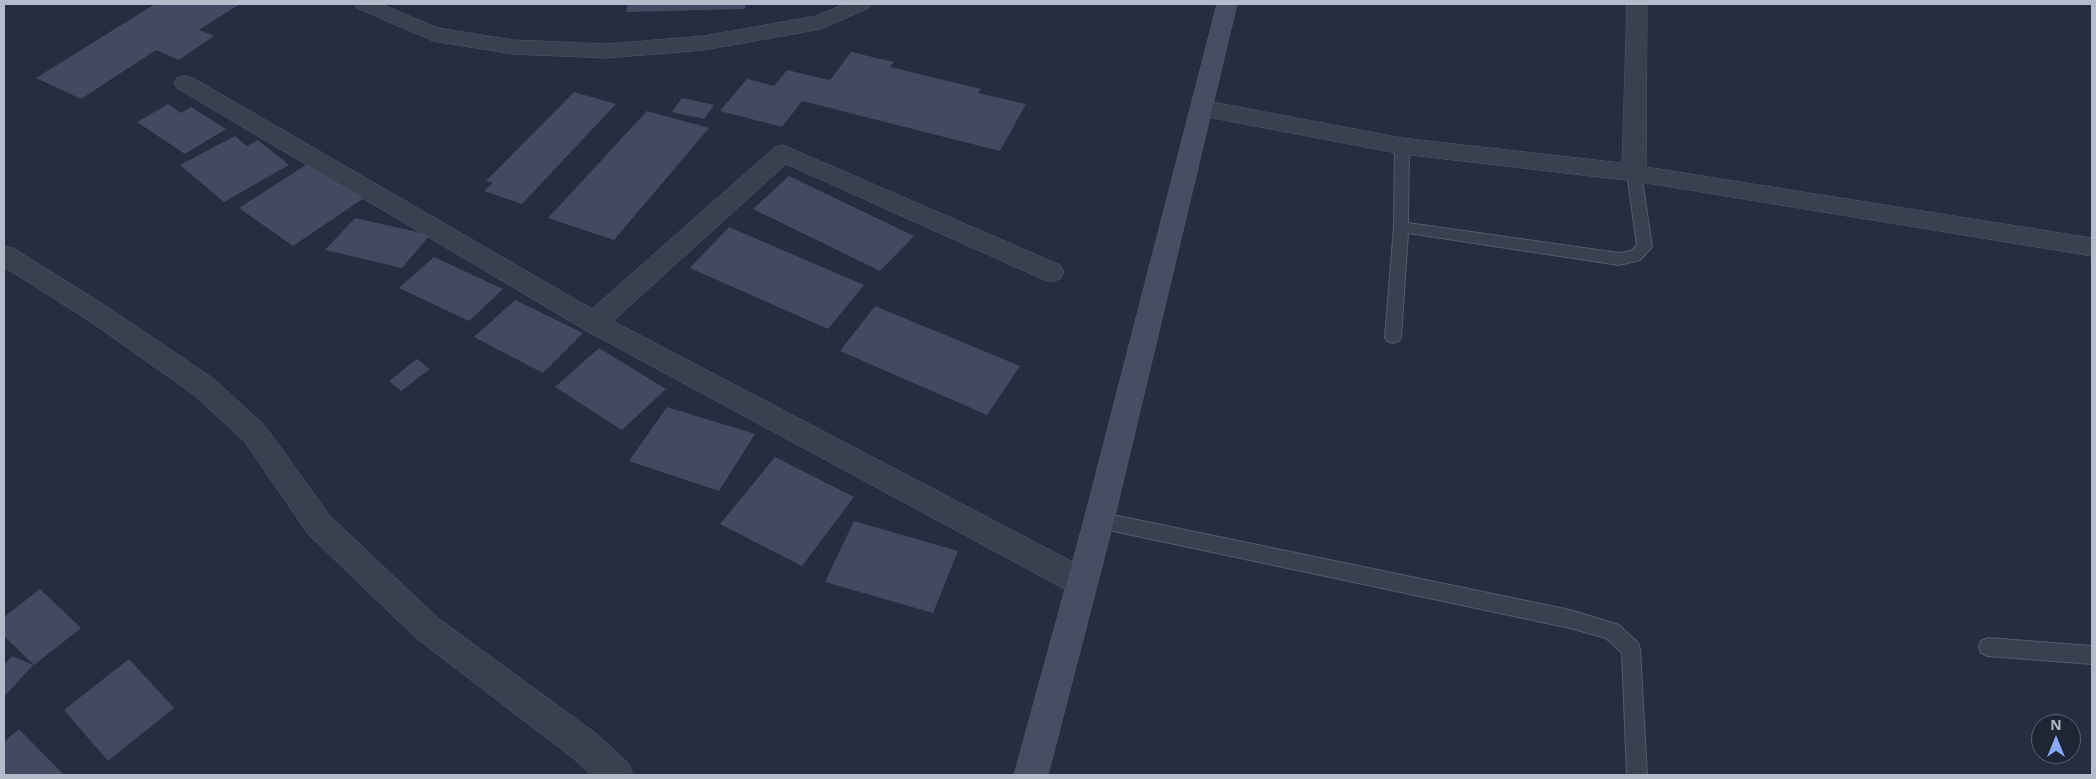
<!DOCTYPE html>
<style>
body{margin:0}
#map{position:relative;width:2096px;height:779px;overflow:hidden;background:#252d40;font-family:"Open Sans",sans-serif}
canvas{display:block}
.frame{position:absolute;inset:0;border:5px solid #b6bbcb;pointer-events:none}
.north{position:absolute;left:2031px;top:714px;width:50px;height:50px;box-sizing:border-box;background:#1e2535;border:1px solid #5b6171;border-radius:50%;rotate:0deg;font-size:14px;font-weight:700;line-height:20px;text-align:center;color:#b6bbcb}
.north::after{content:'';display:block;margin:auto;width:18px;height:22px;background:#8ca9f9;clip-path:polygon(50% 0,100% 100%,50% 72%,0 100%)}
</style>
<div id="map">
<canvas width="2096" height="779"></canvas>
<div class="frame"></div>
<div class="north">N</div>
</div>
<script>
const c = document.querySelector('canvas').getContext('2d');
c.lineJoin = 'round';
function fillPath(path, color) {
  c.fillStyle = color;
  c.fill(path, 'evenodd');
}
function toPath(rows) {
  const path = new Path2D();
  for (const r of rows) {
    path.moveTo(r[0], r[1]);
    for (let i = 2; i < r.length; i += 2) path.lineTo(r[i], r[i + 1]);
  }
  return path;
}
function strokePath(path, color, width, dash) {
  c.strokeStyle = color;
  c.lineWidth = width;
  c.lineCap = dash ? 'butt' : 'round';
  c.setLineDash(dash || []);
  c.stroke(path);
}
const building = toPath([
 [155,4,240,4,199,30,214,36,179,60,156,50,81,99,36,78],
 [628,4,746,4,745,9,626,12],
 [851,52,894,62,890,67,981,89,978,93,1026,104,1000,151,802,101,782,127,720,111,747,79,774,86,787,70,830,80],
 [574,92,616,104,522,204,484,191,493,183,486,181],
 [682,98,714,105,704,119,672,112],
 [168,104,181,113,191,107,226,129,185,154,137,122],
 [647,111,709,128,614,240,548,218],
 [235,136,247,146,258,140,289,165,224,202,180,165],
 [309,163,364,198,293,246,239,208],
 [789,176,914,236,880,271,753,209],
 [355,218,430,235,402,268,325,250],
 [729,227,864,285,828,329,690,268],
 [434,257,503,289,469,321,399,288],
 [515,300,583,333,543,373,474,337],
 [875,306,1020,366,987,415,840,351],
 [599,348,666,389,622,430,555,387],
 [417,359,430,369,401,391,389,381],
 [667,407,755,434,719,491,629,461],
 [775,457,854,497,802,566,720,524],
 [854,521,958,551,933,613,825,582],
 [40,589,81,628,34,665,4,636,4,617],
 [12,656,33,665,4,697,4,665],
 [129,659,174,708,108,761,64,710],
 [19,729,64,775,4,775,4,742]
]);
const lane = toPath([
 [1402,141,1407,143,1409,146,1408,223,1619,253,1631,251,1637,245,1627,173,1629,170,1634,168,1639,170,1641,173,1652,247,1640,260,1619,265,1408,233,1401,337,1399,341,1393,343,1387,341,1385,337,1394,227,1395,146,1397,143,1402,141],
 [1099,512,1570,610,1619,625,1638,643,1640,649,1647,775,1627,775,1622,653,1606,638,1570,628,1099,528,1093,525,1090,520,1093,515,1099,512],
 [1988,638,2092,646,2092,664,1988,656,1981,653,1979,647,1981,641,1988,638]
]);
const street = toPath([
 [354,4,381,4,438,28,513,40,606,44,704,36,816,16,844,4,871,4,868,8,821,29,704,50,606,58,513,54,433,41,357,8,354,4],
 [1627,4,1647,4,1646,167,2092,238,2092,256,1634,181,1402,154,1202,116,1194,113,1191,108,1194,103,1202,100,1402,138,1622,163,1627,4],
 [185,76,193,78,592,309,775,147,783,145,1060,265,1064,272,1060,279,1051,282,1042,279,786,164,613,321,1092,572,1096,582,1092,592,1081,596,1070,592,585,330,177,88,174,83,177,78,185,76],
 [4,246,13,248,109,308,214,379,265,426,330,516,438,618,598,735,628,763,633,775,591,775,574,759,416,638,308,534,245,442,194,395,91,322,4,267,4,246]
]);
const secondary = toPath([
 [1217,4,1237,4,1114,520,1048,775,1014,775,1084,520,1217,4]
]);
fillPath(building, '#414a60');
strokePath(lane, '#545b6b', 2);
strokePath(street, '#545b6b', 1);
strokePath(secondary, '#545b6b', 1);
fillPath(lane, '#394050');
fillPath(street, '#394050');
fillPath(secondary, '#474e63');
</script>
